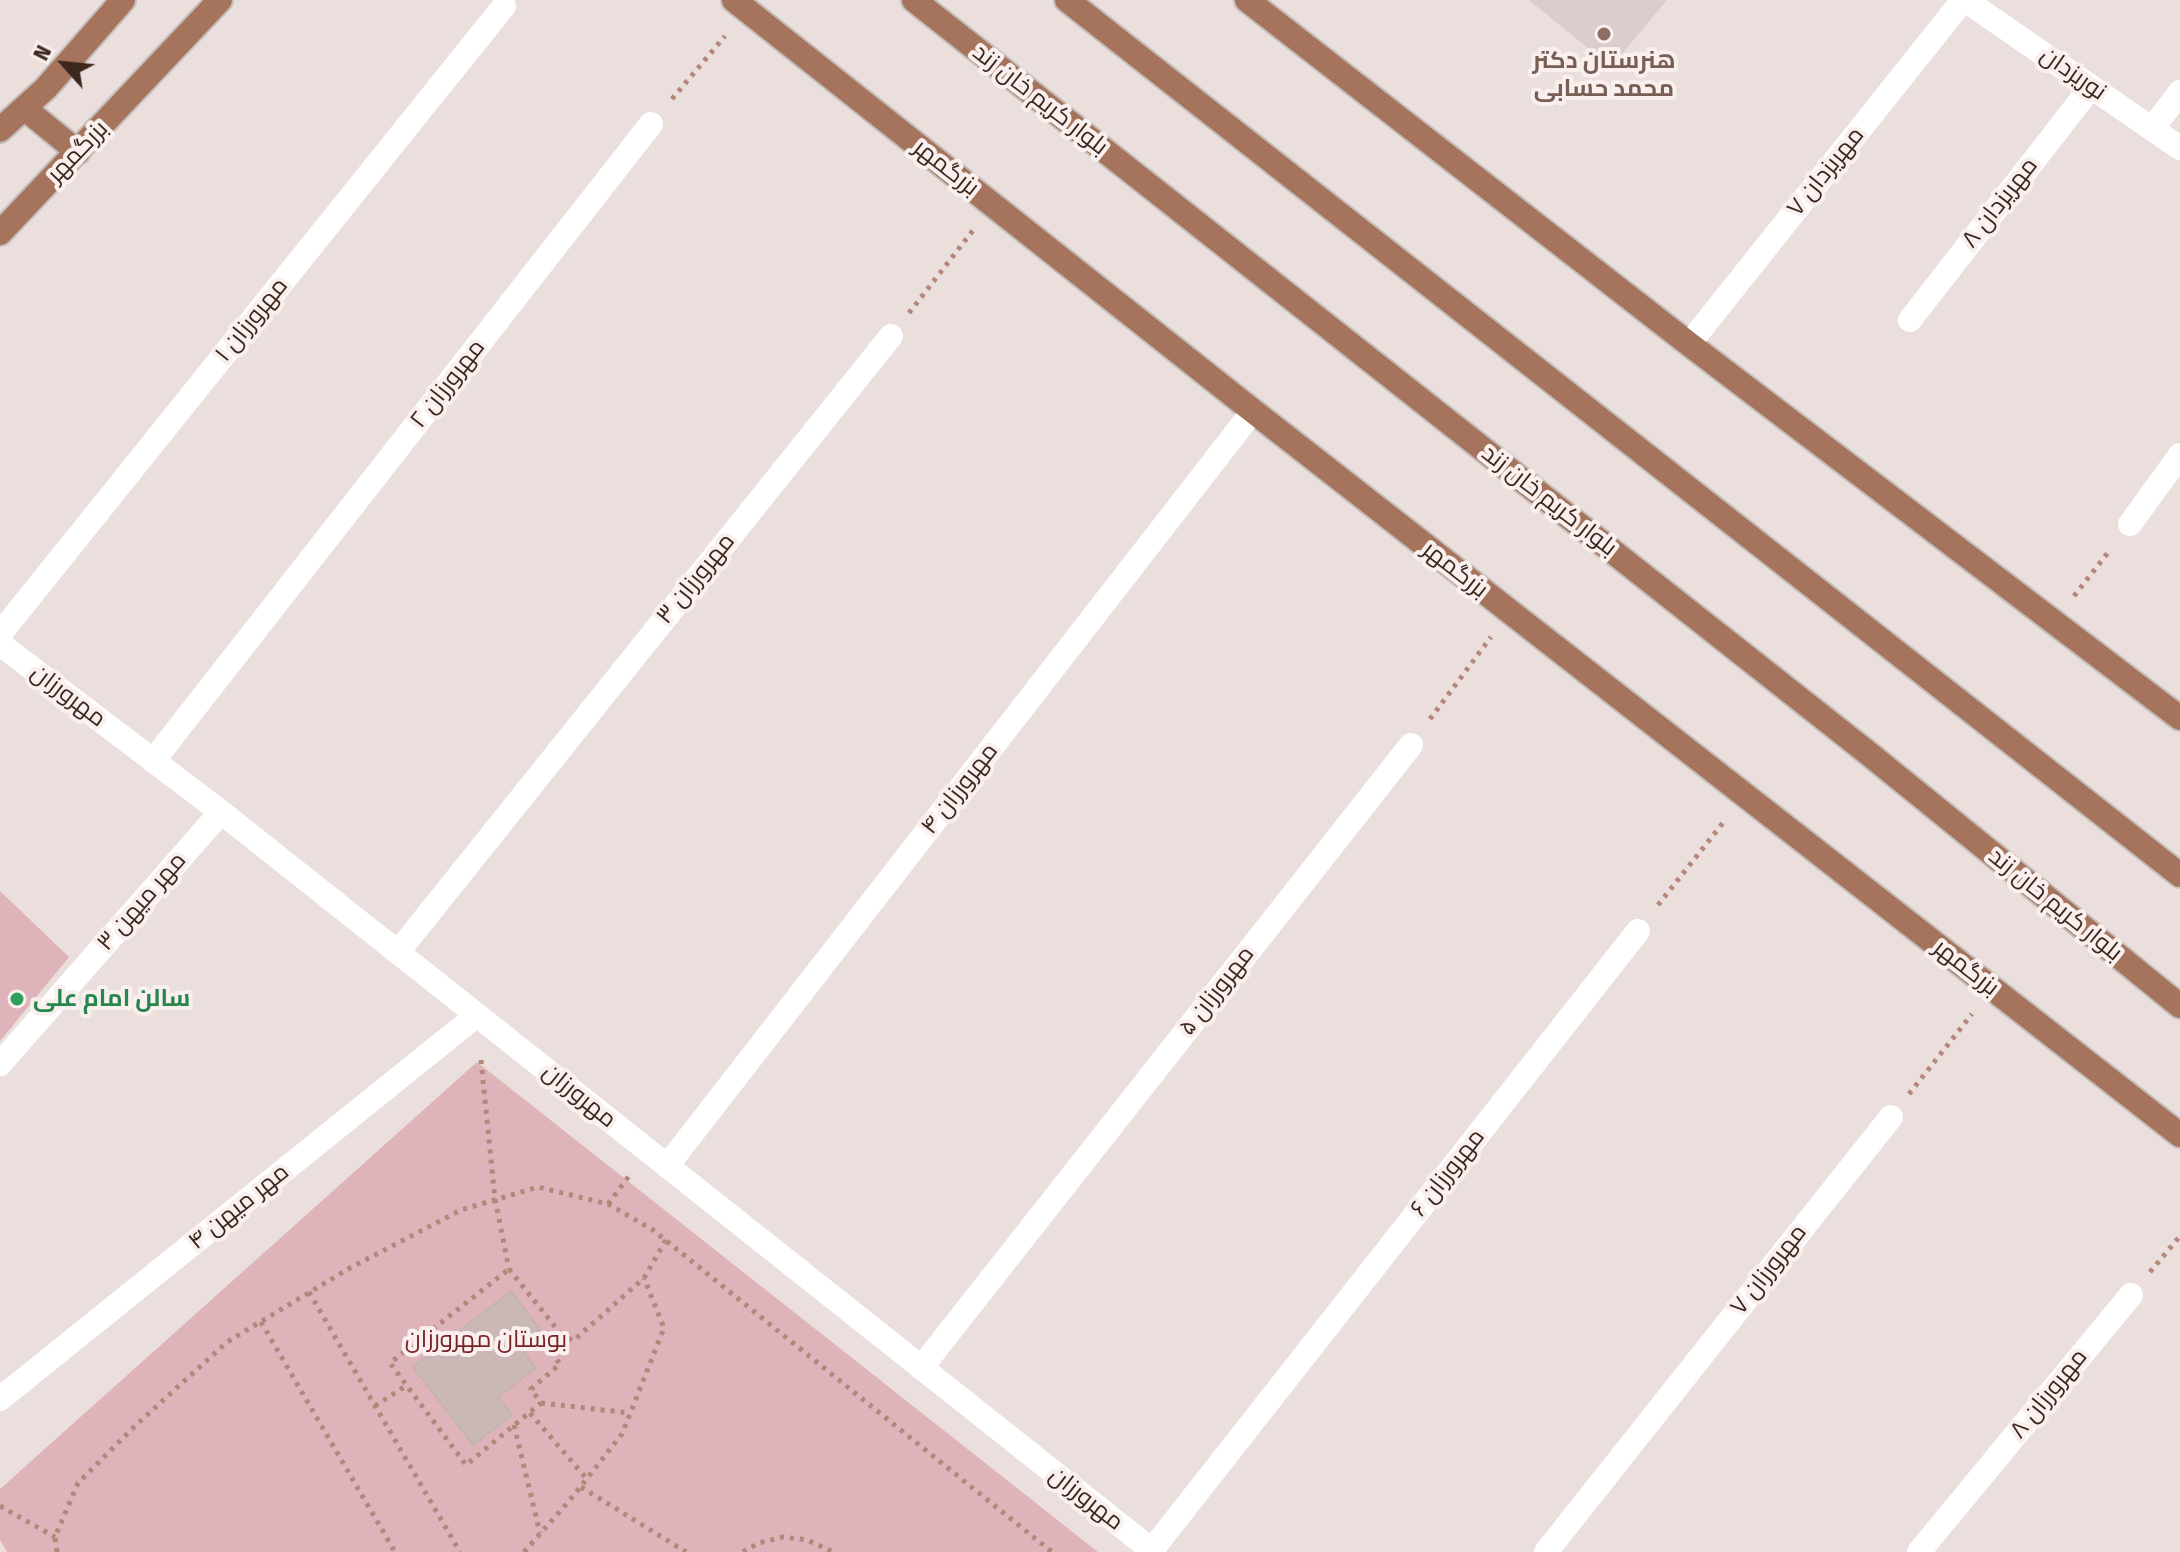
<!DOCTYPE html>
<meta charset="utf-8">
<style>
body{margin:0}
#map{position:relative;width:2180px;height:1552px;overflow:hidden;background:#ebdfdd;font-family:"Fira Sans Condensed",sans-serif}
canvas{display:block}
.north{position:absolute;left:24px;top:24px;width:80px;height:80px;-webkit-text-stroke:6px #f8efee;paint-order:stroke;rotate:297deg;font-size:22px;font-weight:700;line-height:32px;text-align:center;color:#3c271d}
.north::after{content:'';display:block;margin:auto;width:28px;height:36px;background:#3c271d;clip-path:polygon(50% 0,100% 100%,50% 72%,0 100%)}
</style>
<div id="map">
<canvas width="2180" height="1552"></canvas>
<div class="north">N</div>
</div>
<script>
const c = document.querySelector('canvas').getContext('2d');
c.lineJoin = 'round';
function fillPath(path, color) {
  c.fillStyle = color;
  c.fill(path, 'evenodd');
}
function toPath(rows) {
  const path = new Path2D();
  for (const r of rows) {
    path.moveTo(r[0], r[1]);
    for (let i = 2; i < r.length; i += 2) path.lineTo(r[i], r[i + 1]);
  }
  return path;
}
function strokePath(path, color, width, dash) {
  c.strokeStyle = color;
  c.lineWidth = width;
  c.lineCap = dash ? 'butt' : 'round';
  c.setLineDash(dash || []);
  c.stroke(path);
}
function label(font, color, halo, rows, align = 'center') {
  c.font = font + ' "Fira Sans Condensed",Cairo,sans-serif';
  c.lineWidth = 8;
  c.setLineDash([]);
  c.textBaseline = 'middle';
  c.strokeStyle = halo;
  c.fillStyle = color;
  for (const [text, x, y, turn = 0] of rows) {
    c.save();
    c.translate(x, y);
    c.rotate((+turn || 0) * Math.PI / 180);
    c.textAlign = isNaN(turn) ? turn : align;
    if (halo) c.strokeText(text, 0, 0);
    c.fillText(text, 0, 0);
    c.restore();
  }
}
const built = toPath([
 [1529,0,1667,0,1611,67]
]);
const green = toPath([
 [0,891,69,957,0,1041],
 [477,1062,1098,1552,7,1552,0,1540,0,1489]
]);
const building = toPath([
 [511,1291,540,1329,519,1346,536,1368,498,1397,512,1415,473,1445,413,1367,511,1291]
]);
const path = toPath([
 [672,99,725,36],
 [909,313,974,229],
 [2074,596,2110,550],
 [1430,719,1491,637],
 [1658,905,1726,819],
 [481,1060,495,1199,509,1269],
 [1909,1094,1972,1014],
 [608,1204,629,1176],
 [509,1269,560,1333,545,1344,560,1364,531,1389,541,1403,466,1465,390,1363,509,1269],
 [2150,1272,2180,1236],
 [309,1292,460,1552],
 [261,1322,395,1552],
 [560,1333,573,1341,644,1278,666,1240],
 [541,1403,630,1413],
 [375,1406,407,1385],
 [530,1413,587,1479],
 [514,1425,540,1533],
 [581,1487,686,1552],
 [0,1506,55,1537],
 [57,1552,55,1537,78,1483,136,1425,227,1342,350,1268,461,1210,538,1187,608,1204,653,1230,1052,1552],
 [524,1552,570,1500,622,1434,664,1328,644,1278],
 [743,1552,759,1543,783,1537,807,1540,833,1552]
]);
const minor = toPath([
 [1965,0,2180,148],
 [2152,129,2180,92],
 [1910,320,2091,87],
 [1689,344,1963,0],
 [2130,524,2180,455],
 [0,634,504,6],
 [0,644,221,812,1154,1552],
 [153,761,651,124],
 [398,952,891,336],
 [0,1064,221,812],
 [667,1166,1253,411],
 [921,1368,1411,745],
 [0,1399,477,1015],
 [1152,1550,1638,931],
 [1546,1552,1891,1117],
 [1919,1552,2131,1295]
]);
const major = toPath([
 [734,0,1253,411,2180,1135],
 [914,0,1868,753,2180,1006],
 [1067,0,2180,875],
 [1247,0,1689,344,2180,718],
 [24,108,78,152],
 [0,130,46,88,123,0],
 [0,233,220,0]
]);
const markers = [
 [1604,34,8,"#8d6e63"],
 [17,999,8,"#2e9e5b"]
];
const educationNames = [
 ["هنرستان دکتر",1604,61],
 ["محمد حسابی",1604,89]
];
const streetNames = [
 ["نوریزدان",2073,74,35],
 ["بلوار کریم خان زند",1040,100,38],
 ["بزرگمهر",78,152,-46],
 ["بزرگمهر",946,168,38],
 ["مهریزدان ۷",1826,172,-51],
 ["مهریزدان ۸",2000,203,-52],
 ["مهرورزان ۱",252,320,-51],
 ["مهرورزان ۲",448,384,-52],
 ["بلوار کریم خان زند",1549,501,38],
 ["بزرگمهر",1455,570,38],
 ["مهرورزان ۳",696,579,-51],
 ["مهرورزان",68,696,37],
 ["مهرورزان ۴",960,789,-52],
 ["مهر میهن ۳",142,902,-49],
 ["بلوار کریم خان زند",2055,905,39],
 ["بزرگمهر",1966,968,38],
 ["مهرورزان ۵",1217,991,-52],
 ["مهرورزان",579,1096,39],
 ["مهرورزان ۶",1448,1173,-52],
 ["مهر میهن ۴",239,1207,-39],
 ["مهرورزان ۷",1769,1270,-52],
 ["مهرورزان ۸",2049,1394,-51],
 ["مهرورزان",1086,1499,38]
];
const leisureNames = [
 ["سالن امام علی",33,999]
];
const parkNames = [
 ["بوستان مهرورزان",486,1340]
];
fillPath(built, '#dbcdcb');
fillPath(green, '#dfb3ba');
fillPath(building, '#c9b8b6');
strokePath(building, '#c5b3af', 2);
strokePath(major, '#c4bebb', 28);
strokePath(path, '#b3887a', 5, [4, 6]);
strokePath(minor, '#fff', 24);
strokePath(major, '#a6745c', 24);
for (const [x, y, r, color] of markers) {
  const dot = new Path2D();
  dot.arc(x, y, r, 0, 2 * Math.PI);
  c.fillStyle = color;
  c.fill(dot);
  strokePath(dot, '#f8efee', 3);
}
label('bold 24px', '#785e54', '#f8efee', educationNames);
label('24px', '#3c271d', '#f8efee', streetNames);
label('bold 24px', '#27864d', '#f8efee', leisureNames, 'left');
label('24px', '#782326', '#f8efee', parkNames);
</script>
